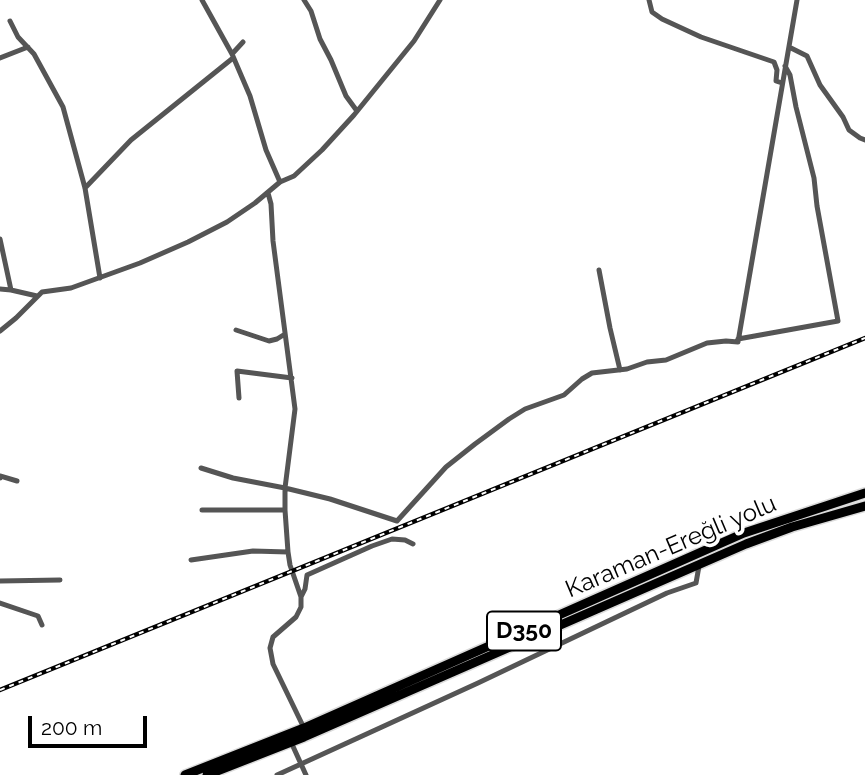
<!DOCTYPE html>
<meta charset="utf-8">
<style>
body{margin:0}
#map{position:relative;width:865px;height:775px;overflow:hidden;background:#fff;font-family:Raleway,sans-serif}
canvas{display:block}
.scale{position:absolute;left:28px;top:716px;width:119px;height:32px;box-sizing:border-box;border:4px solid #000;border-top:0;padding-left:9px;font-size:21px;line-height:24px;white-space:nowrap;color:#000;-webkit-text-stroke:5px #fff;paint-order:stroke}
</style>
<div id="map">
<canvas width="865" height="775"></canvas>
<div class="scale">200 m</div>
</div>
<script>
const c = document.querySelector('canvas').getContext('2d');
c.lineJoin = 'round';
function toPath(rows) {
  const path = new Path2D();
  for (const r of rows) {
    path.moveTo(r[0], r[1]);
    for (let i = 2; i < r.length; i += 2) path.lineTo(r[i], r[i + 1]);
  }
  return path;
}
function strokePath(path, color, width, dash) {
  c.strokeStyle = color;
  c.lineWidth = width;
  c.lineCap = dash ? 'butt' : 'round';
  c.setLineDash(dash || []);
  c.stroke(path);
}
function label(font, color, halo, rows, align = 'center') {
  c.font = font + ' Raleway,sans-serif';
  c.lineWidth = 7;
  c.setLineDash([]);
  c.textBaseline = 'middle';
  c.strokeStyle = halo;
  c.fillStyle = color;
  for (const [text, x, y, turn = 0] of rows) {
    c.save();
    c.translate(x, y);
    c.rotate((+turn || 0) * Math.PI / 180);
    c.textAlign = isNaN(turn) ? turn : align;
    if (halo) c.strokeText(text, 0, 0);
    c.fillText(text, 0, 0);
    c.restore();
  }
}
const minor = toPath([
 [202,0,232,54,250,96,266,150,280,182],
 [304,0,311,11,320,39,331,60,346,96,357,111],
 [649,0,652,12,662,19,701,37,774,62,777,70,776,81,782,83],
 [10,21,18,37,34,54,63,107,85,188,100,278],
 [789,47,807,56,820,85,843,117,849,130,860,138,865,140],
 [232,54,243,42],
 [0,58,28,47],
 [85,188,131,140,233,58],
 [268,193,271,204,273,241,295,409,285,488,285,510,288,552,290,565,301,597,301,607,296,617,273,637,270,648,273,664,304,728],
 [0,239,11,290],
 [599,270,610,328,620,370],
 [0,289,11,290,37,296],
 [236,330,269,341,277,339,285,334],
 [0,331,16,318,42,292,71,288,140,263,188,242,227,222,255,203,280,182,294,176,322,150,354,115,414,41,440,0],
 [738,339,838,321,817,206,814,178,796,107,790,75,785,66],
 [239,398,237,371,292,378],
 [201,468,233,478,285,488,330,499,397,521,446,467,475,444,509,419,525,409,564,395,582,379,592,373,627,369,647,362,666,360,707,343,726,341,738,342,797,0],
 [0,478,0,476,17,481],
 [202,510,285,510],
 [191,560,253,551,288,552],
 [0,581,60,580],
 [301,597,305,589,307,575,372,546,392,539,405,540,413,544],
 [0,603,38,616,42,625],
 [291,742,306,775],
 [277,775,478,683,667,593,696,583,699,566]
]);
const highway = toPath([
 [185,775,304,728,744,533,865,493],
 [207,775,304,737,746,544,792,527,865,506]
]);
const rail = toPath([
 [0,690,865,338]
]);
const shields = [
 [524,631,74]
];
const shieldNames = [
 ["D350",524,631]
];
const streetNames = [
 ["Karaman-Ereğli yolu",671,547,-23]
];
strokePath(highway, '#dbdbdb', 12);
strokePath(minor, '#555', 5);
strokePath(highway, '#000', 9);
strokePath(rail, '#000', 4.5);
strokePath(rail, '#fff', 2, [5]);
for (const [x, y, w] of shields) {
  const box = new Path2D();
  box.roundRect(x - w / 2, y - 19.5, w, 39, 5);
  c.fillStyle = '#fff';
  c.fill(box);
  strokePath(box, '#000', 2);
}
label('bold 23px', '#000', null, shieldNames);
label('24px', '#000', '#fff', streetNames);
</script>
